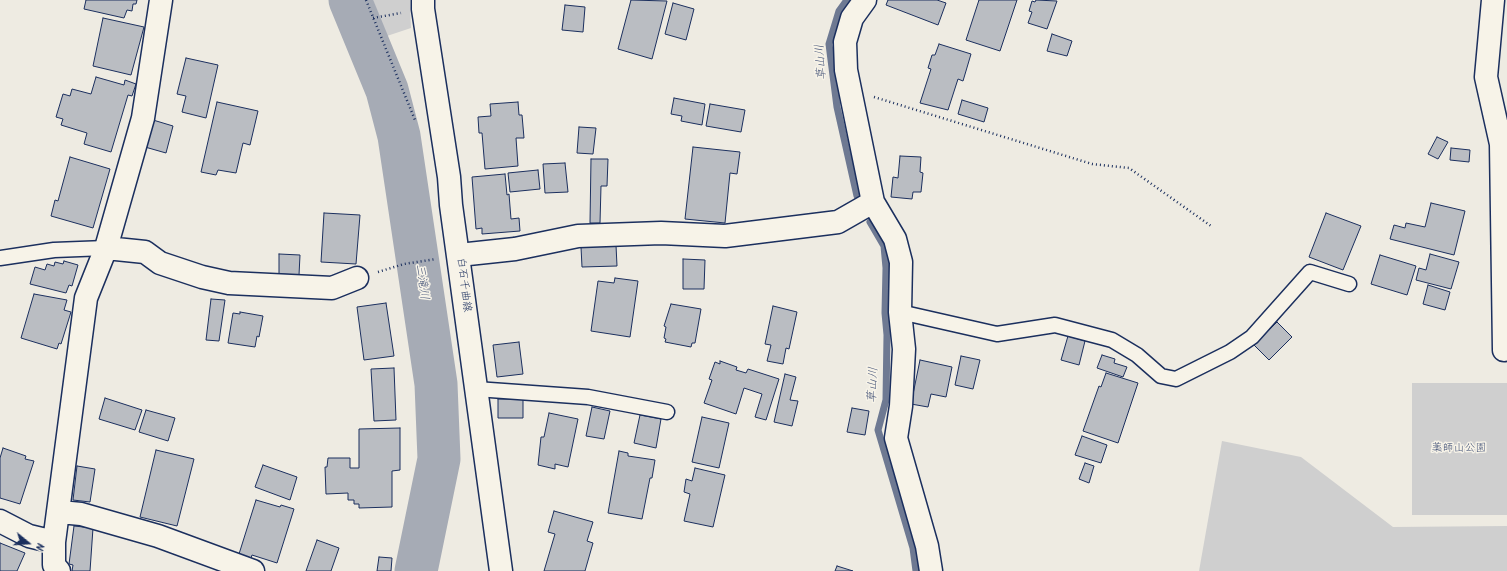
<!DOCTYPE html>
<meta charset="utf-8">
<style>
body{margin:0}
#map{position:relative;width:1507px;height:571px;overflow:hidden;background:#eeebe2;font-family:Kalam,sans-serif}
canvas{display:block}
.north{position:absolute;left:8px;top:523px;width:40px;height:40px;-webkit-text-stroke:3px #f7f3e8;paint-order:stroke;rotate:108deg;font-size:11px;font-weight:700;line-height:16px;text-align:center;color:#1b2f5e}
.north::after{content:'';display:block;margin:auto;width:14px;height:18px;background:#1b2f5e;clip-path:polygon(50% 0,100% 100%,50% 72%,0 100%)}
</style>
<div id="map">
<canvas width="1507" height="571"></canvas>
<div class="north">N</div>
</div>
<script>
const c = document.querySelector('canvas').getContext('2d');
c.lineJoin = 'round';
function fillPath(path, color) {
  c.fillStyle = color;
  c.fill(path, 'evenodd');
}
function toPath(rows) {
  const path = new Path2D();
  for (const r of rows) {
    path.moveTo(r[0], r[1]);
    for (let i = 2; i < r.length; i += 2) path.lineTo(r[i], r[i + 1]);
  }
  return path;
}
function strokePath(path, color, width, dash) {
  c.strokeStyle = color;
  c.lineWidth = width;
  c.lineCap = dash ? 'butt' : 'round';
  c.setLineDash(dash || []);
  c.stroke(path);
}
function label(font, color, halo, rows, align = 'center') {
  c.font = font + ' Kalam,"Klee One",sans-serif';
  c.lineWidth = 3;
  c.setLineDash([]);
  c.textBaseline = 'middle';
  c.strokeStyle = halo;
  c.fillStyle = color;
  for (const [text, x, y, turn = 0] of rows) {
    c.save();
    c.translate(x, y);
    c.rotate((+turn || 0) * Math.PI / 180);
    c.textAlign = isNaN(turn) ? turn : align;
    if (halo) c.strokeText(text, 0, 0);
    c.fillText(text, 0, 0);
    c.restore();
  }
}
const green = toPath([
 [373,0,410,0,411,28,387,36],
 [1412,383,1507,383,1507,515,1412,515],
 [1222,441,1301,457,1393,527,1507,526,1507,571,1199,571]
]);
const stream = toPath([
 [847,0,839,11,829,44,837,107,857,196],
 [870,222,884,246,886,268,885,313,887,335,886,400,878,430,913,548,916,571]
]);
const river = toPath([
 [350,0,387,90,399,136,436,384,439,459,416,571]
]);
const building = toPath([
 [86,0,137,0,136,4,133,4,132,11,127,10,124,18,84,9,86,0],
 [631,0,667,1,652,59,618,49,631,0],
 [888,0,937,0,946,3,938,25,886,5,888,0],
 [979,0,1017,0,1000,51,966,40,979,0],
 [1036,0,1057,1,1047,29,1028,23,1032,12,1029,11,1032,1,1035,2,1036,0],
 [673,3,694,9,686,40,665,34,673,3],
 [565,5,585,7,583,32,562,30,565,5],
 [103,18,144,27,131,75,93,66,103,18],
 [1052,34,1072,41,1067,56,1047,51,1052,34],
 [939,44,971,54,963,81,958,79,948,110,920,103,931,69,928,68,932,55,935,55,939,44],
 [186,58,218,65,206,118,182,112,186,96,177,94,186,58],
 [96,77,124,85,125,80,136,84,132,96,128,95,111,152,84,144,87,133,61,125,63,119,56,117,63,94,70,96,72,89,91,94,96,77],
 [674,98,705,104,702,125,681,121,682,116,671,114,674,98],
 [962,100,988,108,984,122,958,114,962,100],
 [217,102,258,111,250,145,243,143,236,173,218,170,216,175,201,172,217,102],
 [518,102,519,115,522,115,524,138,516,138,518,166,485,169,482,133,479,133,478,117,491,116,490,104,518,102],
 [710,104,745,110,741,132,706,126,710,104],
 [153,120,173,126,166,153,145,147,153,120],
 [579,127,596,128,593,154,577,153,579,127],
 [1437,137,1448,142,1438,159,1428,154,1437,137],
 [693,147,740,152,737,174,730,173,725,223,685,219,693,147],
 [1451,148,1470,150,1469,162,1450,160,1451,148],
 [900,156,921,157,920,172,923,173,921,192,913,192,912,199,891,197,893,177,898,178,900,156],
 [70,157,110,169,93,228,51,216,55,200,58,201,70,157],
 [591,159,608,159,607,186,601,186,600,223,590,223,591,159],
 [565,163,568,192,545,193,543,164,565,163],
 [538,170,540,189,510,192,508,173,538,170],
 [505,174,507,195,509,194,511,219,519,218,520,231,482,234,482,228,476,229,472,177,505,174],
 [1431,203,1465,211,1454,255,1390,239,1394,225,1405,228,1406,223,1425,227,1431,203],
 [324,213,360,215,356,264,321,262,324,213],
 [1326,213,1361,226,1343,270,1309,257,1326,213],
 [616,245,617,266,582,267,581,247,616,245],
 [279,254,300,255,299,275,279,274,279,254],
 [1430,254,1459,262,1451,289,1416,280,1419,268,1426,270,1430,254],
 [1380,255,1416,266,1407,295,1371,284,1380,255],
 [683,259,705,260,704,289,683,289,683,259],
 [64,261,78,265,72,286,69,285,66,293,30,284,35,267,45,270,47,264,54,266,55,262,63,264,64,261],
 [615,278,638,281,630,337,591,331,598,281,614,283,615,278],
 [1428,285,1450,292,1445,310,1423,304,1428,285],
 [34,294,67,300,64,310,71,312,61,344,59,343,57,349,21,338,34,294],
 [211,299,225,300,219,341,206,340,211,299],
 [386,303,394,356,364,360,357,307,386,303],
 [671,304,701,309,695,343,692,343,691,347,665,342,666,339,664,338,666,327,664,326,671,304],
 [773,306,797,312,789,349,786,348,783,364,767,361,771,345,765,344,773,306],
 [240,312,263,316,259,337,257,336,255,347,228,343,233,313,240,314,240,312],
 [1277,322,1292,337,1269,360,1254,345,1277,322],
 [1068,336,1085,341,1079,365,1061,360,1068,336],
 [519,342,523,374,497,377,493,345,519,342],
 [1102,355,1115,359,1114,363,1127,367,1123,377,1097,368,1102,355],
 [961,356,980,360,973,389,955,385,961,356],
 [920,360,952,367,946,397,931,394,928,407,911,404,920,360],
 [720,361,737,367,736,370,746,373,748,369,779,379,766,420,755,417,762,394,744,388,736,414,704,403,712,380,709,379,715,362,720,364,720,361],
 [394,368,396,420,374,421,371,369,394,368],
 [1106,373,1138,383,1118,443,1083,431,1099,386,1101,387,1106,373],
 [785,374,796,377,790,400,798,401,792,426,774,422,785,374],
 [105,398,142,410,135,430,99,419,105,398],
 [498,399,523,399,523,418,498,418,498,399],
 [592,407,610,411,604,439,586,436,592,407],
 [852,408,869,411,865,435,847,432,852,408],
 [146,410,175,418,168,441,139,432,146,410],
 [549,413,578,419,568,467,555,464,555,469,538,465,541,437,544,437,549,413],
 [640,415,661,419,656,448,634,443,640,415],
 [702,417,729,423,719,468,692,462,702,417],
 [400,428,400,470,392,471,392,507,359,508,359,504,354,504,354,500,348,500,348,493,326,494,325,467,327,467,328,458,350,458,350,468,359,468,359,429,400,428],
 [1082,436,1107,445,1101,463,1075,455,1082,436],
 [3,448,26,456,25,459,34,461,20,504,0,498,0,458,3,448],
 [156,450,194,459,177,526,140,517,156,450],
 [619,451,628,453,628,456,655,460,652,478,650,478,642,519,608,513,619,451],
 [1085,463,1094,466,1089,483,1079,479,1085,463],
 [263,465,297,477,290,500,255,487,263,465],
 [77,466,95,469,90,502,73,500,77,466],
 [695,468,725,475,713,527,684,521,690,494,684,492,686,479,692,481,695,468],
 [256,500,280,507,281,505,294,509,277,563,252,555,251,558,239,554,256,500],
 [554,511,593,522,587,541,593,543,585,571,544,571,555,534,548,532,554,511],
 [74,526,93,528,90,571,72,571,73,565,69,564,74,526],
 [317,540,339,548,331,571,306,571,317,540],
 [0,543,25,553,17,571,0,571,0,543],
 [379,557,392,558,391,571,377,571,379,557],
 [837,566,853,571,835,571,837,566]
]);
const path = toPath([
 [366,0,415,120],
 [373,18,401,13],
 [874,97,1092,164,1129,168,1211,226],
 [378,272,404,264,436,259]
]);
const lane = toPath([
 [0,258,54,250,106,248],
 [900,312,997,334,1055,325,1112,340,1137,355,1161,376,1176,379,1230,352,1252,337,1310,272,1349,284],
 [476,389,588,397,667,412]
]);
const street = toPath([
 [865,0,852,18,845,42,846,70,873,202,895,239,901,262,900,312,904,349,901,406,896,438,927,546,931,571],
 [1493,0,1486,77,1501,144,1504,350,1507,348],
 [106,248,145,252,160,263,202,277,229,283,332,288,357,278],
 [459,255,515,249,578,236,661,233,725,236,838,222,873,202],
 [60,512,81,514,158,536,253,571],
 [0,521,29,536,54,542],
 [59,571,54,565,54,542,86,298,106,248,143,118,161,0]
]);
const secondary = toPath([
 [423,0,423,9,449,177,451,205,501,571]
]);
const streetNames = [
 ["白石千曲線",463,285,83]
];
const parkNames = [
 ["薬師山公園",1459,449]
];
const waterNames = [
 ["草山川",822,62,-94],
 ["三滝川",421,282,82],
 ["草山川",874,385,-87]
];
fillPath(green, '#cfcfcf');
strokePath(stream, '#6e7992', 7);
strokePath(river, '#a6abb5', 43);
fillPath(building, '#babdc2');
strokePath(building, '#1b2f5e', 1);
strokePath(lane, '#1b2f5e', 17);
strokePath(street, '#1b2f5e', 25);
strokePath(secondary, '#1b2f5e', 25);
strokePath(path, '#1b2f5e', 2.5, [1, 3]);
strokePath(lane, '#f7f3e8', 14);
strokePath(street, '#f7f3e8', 22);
strokePath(secondary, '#f7f3e8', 22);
label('11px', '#1b2f5e', '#f7f3e8', streetNames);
label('11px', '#3f4f75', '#f7f3e8', parkNames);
label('italic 12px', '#455478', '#f7f3e8', waterNames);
</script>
